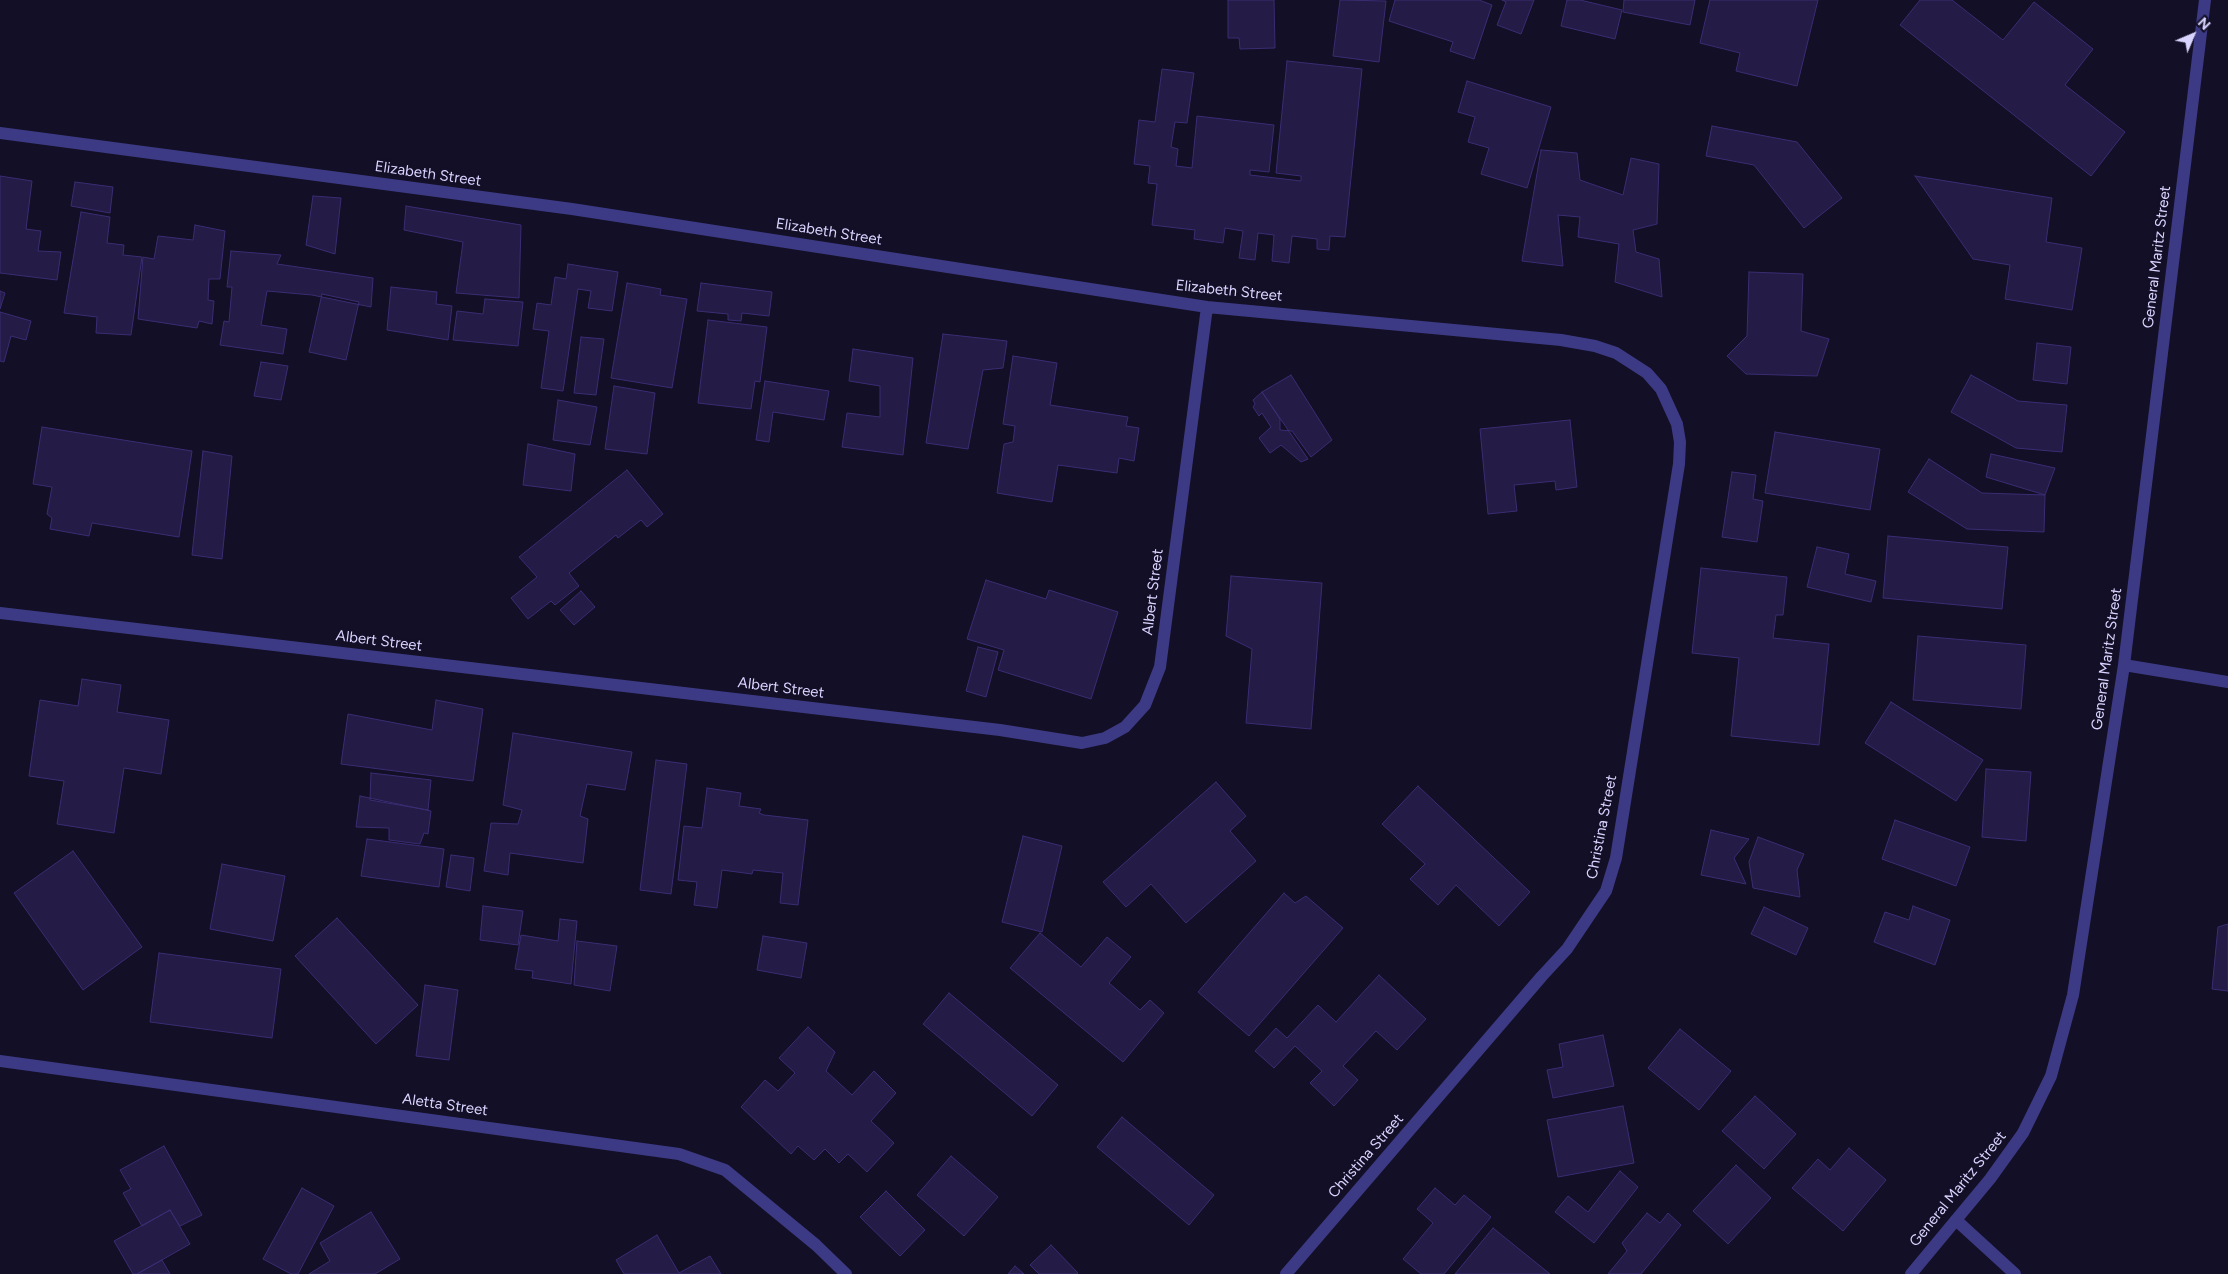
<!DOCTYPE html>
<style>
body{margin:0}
#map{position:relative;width:2228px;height:1274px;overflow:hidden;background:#130f26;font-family:Figtree,sans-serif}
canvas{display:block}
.north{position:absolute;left:2168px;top:10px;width:50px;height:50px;-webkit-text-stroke:4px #130f26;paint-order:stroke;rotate:45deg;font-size:14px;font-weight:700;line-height:20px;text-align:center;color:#d9d4ff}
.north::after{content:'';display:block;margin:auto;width:18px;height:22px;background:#d9d4ff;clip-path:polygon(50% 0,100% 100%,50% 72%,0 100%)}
</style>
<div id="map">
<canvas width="2228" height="1274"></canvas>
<div class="north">N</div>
</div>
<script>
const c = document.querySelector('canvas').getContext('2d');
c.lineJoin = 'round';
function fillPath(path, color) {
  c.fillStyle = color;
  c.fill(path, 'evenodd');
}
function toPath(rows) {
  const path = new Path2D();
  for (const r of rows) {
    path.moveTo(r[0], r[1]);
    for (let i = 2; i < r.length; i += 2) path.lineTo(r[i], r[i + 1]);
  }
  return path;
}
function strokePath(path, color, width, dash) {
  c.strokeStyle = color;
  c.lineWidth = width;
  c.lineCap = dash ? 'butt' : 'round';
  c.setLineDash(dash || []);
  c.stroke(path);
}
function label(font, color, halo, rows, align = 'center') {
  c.font = font + ' Figtree,sans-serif';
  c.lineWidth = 5;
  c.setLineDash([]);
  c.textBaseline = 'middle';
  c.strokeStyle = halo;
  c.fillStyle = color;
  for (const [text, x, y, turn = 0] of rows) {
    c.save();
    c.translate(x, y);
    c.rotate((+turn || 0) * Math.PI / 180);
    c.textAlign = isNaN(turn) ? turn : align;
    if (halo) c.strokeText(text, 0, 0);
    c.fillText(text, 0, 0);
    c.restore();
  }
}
const building = toPath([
 [1228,0,1274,0,1275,48,1240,49,1239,38,1228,38,1228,0],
 [1340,0,1386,1,1379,62,1333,56,1340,0],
 [1395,0,1479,0,1492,5,1474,59,1450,51,1453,42,1389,21,1395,0],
 [1502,0,1534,0,1521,34,1497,25,1506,2,1502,0],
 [1567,0,1580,0,1622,10,1615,39,1561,26,1567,0],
 [1624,0,1695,0,1690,25,1623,12,1624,0],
 [1710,0,1818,0,1797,86,1736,71,1740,53,1700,43,1710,0],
 [1920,0,1952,0,2003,40,2034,2,2093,49,2065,85,2125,132,2091,176,1900,25,1920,0],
 [1287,61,1362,69,1345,237,1330,236,1329,250,1317,249,1317,239,1292,236,1289,263,1272,261,1274,235,1258,233,1255,260,1239,258,1243,231,1225,228,1223,243,1194,239,1195,230,1152,225,1157,184,1148,183,1150,166,1134,164,1139,120,1155,122,1162,69,1194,73,1187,123,1175,122,1171,147,1178,149,1176,166,1192,168,1197,116,1274,125,1269,172,1250,170,1250,175,1301,181,1301,176,1276,173,1287,61],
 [1467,81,1551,107,1527,188,1481,174,1489,148,1468,142,1475,117,1458,112,1467,81],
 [1712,126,1797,142,1842,198,1804,228,1754,165,1706,156,1712,126],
 [1541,150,1577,153,1580,180,1623,195,1631,158,1659,164,1657,224,1633,230,1636,252,1659,259,1662,297,1615,282,1619,244,1578,237,1580,217,1558,215,1563,266,1522,261,1541,150],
 [0,176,32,181,26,229,41,231,38,251,61,252,57,280,0,273,0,176],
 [1915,176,2052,198,2046,242,2082,248,2072,310,2005,299,2010,265,1973,259,1915,176],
 [75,182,113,187,110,213,71,206,75,182],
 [313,196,341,198,335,254,306,245,313,196],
 [406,206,521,225,519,298,456,293,463,242,404,230,406,206],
 [81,212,110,217,107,243,124,245,123,255,142,257,131,335,96,333,97,317,64,313,81,212],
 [195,225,225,231,220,279,209,279,208,300,214,301,212,324,199,321,197,328,138,319,143,257,154,259,158,236,193,240,195,225],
 [231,251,281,255,277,264,373,278,371,307,312,295,267,291,261,325,287,329,283,354,220,345,224,321,229,322,232,287,227,287,231,251],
 [568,264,618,272,612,311,588,308,591,291,578,289,563,391,541,388,549,331,533,329,537,303,551,305,555,277,566,279,568,264],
 [1749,272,1803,274,1801,331,1829,339,1817,376,1746,374,1727,356,1747,336,1749,272],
 [627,283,661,289,660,295,687,299,672,388,611,378,627,283],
 [701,283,772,292,769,316,742,313,741,321,728,320,728,314,697,311,701,283],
 [391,287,437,292,436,304,452,306,448,340,387,330,391,287],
 [0,291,5,293,0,309,0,291],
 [322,294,359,302,346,360,309,352,322,294],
 [485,299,523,302,518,346,453,340,457,311,483,314,485,299],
 [0,312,31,321,26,340,11,336,4,362,0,361,0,312],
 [708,320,767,327,760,382,755,381,751,409,698,403,708,320],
 [943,334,1007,341,1003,368,983,370,968,449,926,443,943,334],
 [581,337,604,339,596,395,574,393,581,337],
 [2037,343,2071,347,2067,384,2033,380,2037,343],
 [853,349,913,358,903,455,842,447,847,413,880,417,880,386,849,381,853,349],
 [1013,356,1057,363,1050,405,1128,417,1126,426,1139,428,1134,461,1119,458,1117,473,1058,465,1052,502,997,493,1004,444,1013,442,1015,426,1003,424,1013,356],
 [261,362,288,366,281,400,254,396,261,362],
 [1291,375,1332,440,1311,457,1292,431,1280,430,1280,419,1262,392,1291,375],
 [1971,375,2018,401,2067,405,2062,452,2016,448,1951,412,1971,375],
 [765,381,829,391,824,420,773,412,769,442,756,440,765,381],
 [614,386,655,393,647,454,605,449,614,386],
 [1262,392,1308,459,1301,462,1281,445,1270,453,1259,438,1271,427,1262,413,1259,416,1253,407,1255,404,1253,400,1262,392],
 [558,400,597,407,590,445,553,440,558,400],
 [1570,420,1577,487,1556,490,1555,481,1514,485,1517,511,1488,514,1480,429,1570,420],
 [42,427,192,451,179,537,92,523,89,536,50,529,52,518,47,514,52,487,33,484,42,427],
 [1775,432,1880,449,1870,510,1765,493,1775,432],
 [528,444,575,454,571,491,523,485,528,444],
 [203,451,232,456,222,559,192,555,203,451],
 [1991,454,2055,468,2045,495,1986,477,1991,454],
 [1929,459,1982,493,2045,495,2044,532,1967,529,1908,492,1929,459],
 [627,470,663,514,647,527,641,520,618,538,616,535,569,573,579,586,555,605,551,601,528,619,511,598,537,577,519,557,627,470],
 [1732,472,1756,475,1753,499,1763,501,1757,542,1722,537,1732,472],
 [1888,536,2008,547,2002,609,1883,598,1888,536],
 [1817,547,1849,554,1845,574,1876,581,1871,602,1807,587,1817,547],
 [1701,568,1787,577,1783,615,1776,615,1773,638,1829,644,1819,745,1731,736,1739,658,1692,653,1701,568],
 [1231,576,1322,583,1311,729,1246,723,1252,649,1226,636,1231,576],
 [986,580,1046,599,1049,590,1118,612,1091,699,998,670,1004,650,967,639,986,580],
 [581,591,595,607,574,625,560,610,581,591],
 [1918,636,2026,645,2021,709,1913,700,1918,636],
 [978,647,998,652,986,697,966,691,978,647],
 [82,679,121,685,117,712,169,720,161,774,124,768,114,833,57,824,64,781,29,776,40,700,78,706,82,679],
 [436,700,483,709,473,781,341,764,348,714,432,730,436,700],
 [1891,702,1983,760,1956,801,1865,743,1891,702],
 [513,733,632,752,625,790,587,784,580,816,588,819,583,863,510,853,508,875,484,871,491,823,518,824,522,810,503,805,513,733],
 [656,760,687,764,671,894,640,890,656,760],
 [1986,769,2031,772,2026,841,1982,837,1986,769],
 [371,773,431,780,428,810,370,800,371,773],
 [1216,782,1246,816,1230,831,1256,861,1186,923,1151,884,1126,907,1103,882,1216,782],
 [1418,786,1530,892,1499,926,1456,885,1438,905,1410,879,1425,864,1382,824,1418,786],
 [707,788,741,793,739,806,761,809,759,813,764,815,808,820,798,905,780,903,783,873,753,870,752,874,722,870,717,908,694,905,697,882,678,880,684,826,702,828,707,788],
 [360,796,431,811,428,834,424,833,420,844,389,840,389,828,356,827,360,796],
 [1895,820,1970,847,1956,886,1882,859,1895,820],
 [1711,830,1749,839,1734,858,1746,884,1701,875,1711,830],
 [1023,836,1062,846,1042,932,1002,922,1023,836],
 [1758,837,1804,854,1797,870,1800,897,1753,888,1749,862,1758,837],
 [367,839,444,849,439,887,361,876,367,839],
 [73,851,142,947,83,990,14,893,73,851],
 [451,855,474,858,470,891,446,887,451,855],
 [222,864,285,876,273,941,210,929,222,864],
 [1284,893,1295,903,1306,896,1343,928,1249,1036,1198,992,1284,893],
 [483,906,523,911,518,945,480,940,483,906],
 [1913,906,1950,920,1935,965,1874,942,1885,912,1909,920,1913,906],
 [1764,907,1808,928,1796,955,1751,934,1764,907],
 [337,918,418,1005,376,1044,295,956,337,918],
 [560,919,577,921,571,984,532,978,533,971,515,969,521,935,558,941,560,919],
 [2228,924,2228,991,2212,989,2218,927,2228,924],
 [1040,933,1081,967,1107,937,1131,957,1109,983,1140,1010,1150,1000,1164,1013,1123,1062,1010,968,1040,933],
 [763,936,807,943,801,978,757,970,763,936],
 [577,941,617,946,610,991,574,985,577,941],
 [159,953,281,969,272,1038,150,1022,159,953],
 [1379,975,1426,1019,1397,1050,1376,1031,1343,1066,1358,1080,1334,1106,1310,1083,1322,1071,1295,1046,1274,1068,1255,1051,1276,1028,1287,1038,1318,1005,1336,1022,1379,975],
 [425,985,458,990,449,1060,416,1056,425,985],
 [949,993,1058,1085,1032,1116,923,1024,949,993],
 [808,1027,835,1052,826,1071,852,1095,874,1071,896,1093,871,1121,894,1143,867,1172,848,1154,839,1163,825,1149,814,1160,798,1146,791,1154,741,1107,765,1080,778,1091,795,1073,779,1058,808,1027],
 [1680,1029,1731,1071,1699,1110,1648,1068,1680,1029],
 [1603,1035,1614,1086,1553,1098,1547,1070,1563,1067,1559,1044,1603,1035],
 [1755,1096,1796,1134,1764,1169,1722,1131,1755,1096],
 [1623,1106,1634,1163,1558,1177,1547,1120,1623,1106],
 [1122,1117,1214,1195,1189,1225,1097,1147,1122,1117],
 [164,1146,202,1215,180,1226,170,1210,142,1226,123,1193,131,1189,120,1170,164,1146],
 [1849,1148,1886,1180,1843,1231,1792,1188,1818,1159,1830,1170,1849,1148],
 [951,1156,998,1197,964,1236,917,1195,951,1156],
 [1736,1165,1771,1198,1728,1244,1693,1211,1736,1165],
 [1620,1171,1638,1187,1594,1243,1555,1212,1568,1196,1588,1212,1620,1171],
 [302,1188,334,1206,298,1274,291,1274,263,1259,302,1188],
 [1435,1188,1455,1205,1464,1195,1491,1217,1444,1274,1421,1274,1403,1259,1433,1223,1417,1209,1435,1188],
 [886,1191,925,1230,900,1256,860,1217,886,1191],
 [170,1210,190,1244,137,1274,133,1274,114,1241,170,1210],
 [371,1212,400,1259,375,1274,309,1274,330,1261,320,1243,371,1212],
 [1647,1213,1660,1223,1668,1213,1681,1225,1641,1274,1608,1274,1627,1251,1622,1243,1647,1213],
 [1493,1228,1550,1274,1455,1274,1493,1228],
 [657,1235,679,1273,710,1256,721,1274,624,1274,616,1260,657,1235],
 [1051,1245,1078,1273,1077,1274,1039,1274,1030,1265,1051,1245],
 [162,1260,170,1274,137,1274,162,1260],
 [1015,1266,1024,1274,1008,1274,1015,1266]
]);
const lane = toPath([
 [1956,1220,2015,1274]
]);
const street = toPath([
 [0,133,572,209,1207,307,1561,340,1595,346,1616,353,1647,373,1661,389,1677,424,1680,442,1679,464,1616,858,1606,891,1567,949,1542,976,1286,1274],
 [0,613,1000,730,1082,743,1105,738,1125,727,1145,705,1160,667,1207,307],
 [2124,665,2228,682],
 [0,1061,679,1154,725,1170,816,1245,846,1274],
 [1911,1274,1990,1179,2023,1133,2051,1076,2073,995,2124,665,2205,0]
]);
const streetNames = [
 ["Elizabeth Street",428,174,8],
 ["Elizabeth Street",829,232,9],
 ["General Maritz Street",2157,257,-83],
 ["Elizabeth Street",1229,291,6],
 ["Albert Street",1153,592,-83],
 ["Albert Street",379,641,7],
 ["General Maritz Street",2107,659,-82],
 ["Albert Street",781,688,7],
 ["Christina Street",1602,827,-79],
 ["Aletta Street",445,1105,8],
 ["Christina Street",1366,1156,-49],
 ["General Maritz Street",1958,1189,-51]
];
fillPath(building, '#241b47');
strokePath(building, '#3b2d73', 1);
strokePath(lane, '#3d3a85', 12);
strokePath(street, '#3d3a85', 12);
label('15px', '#d9d4ff', '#130f26', streetNames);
</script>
